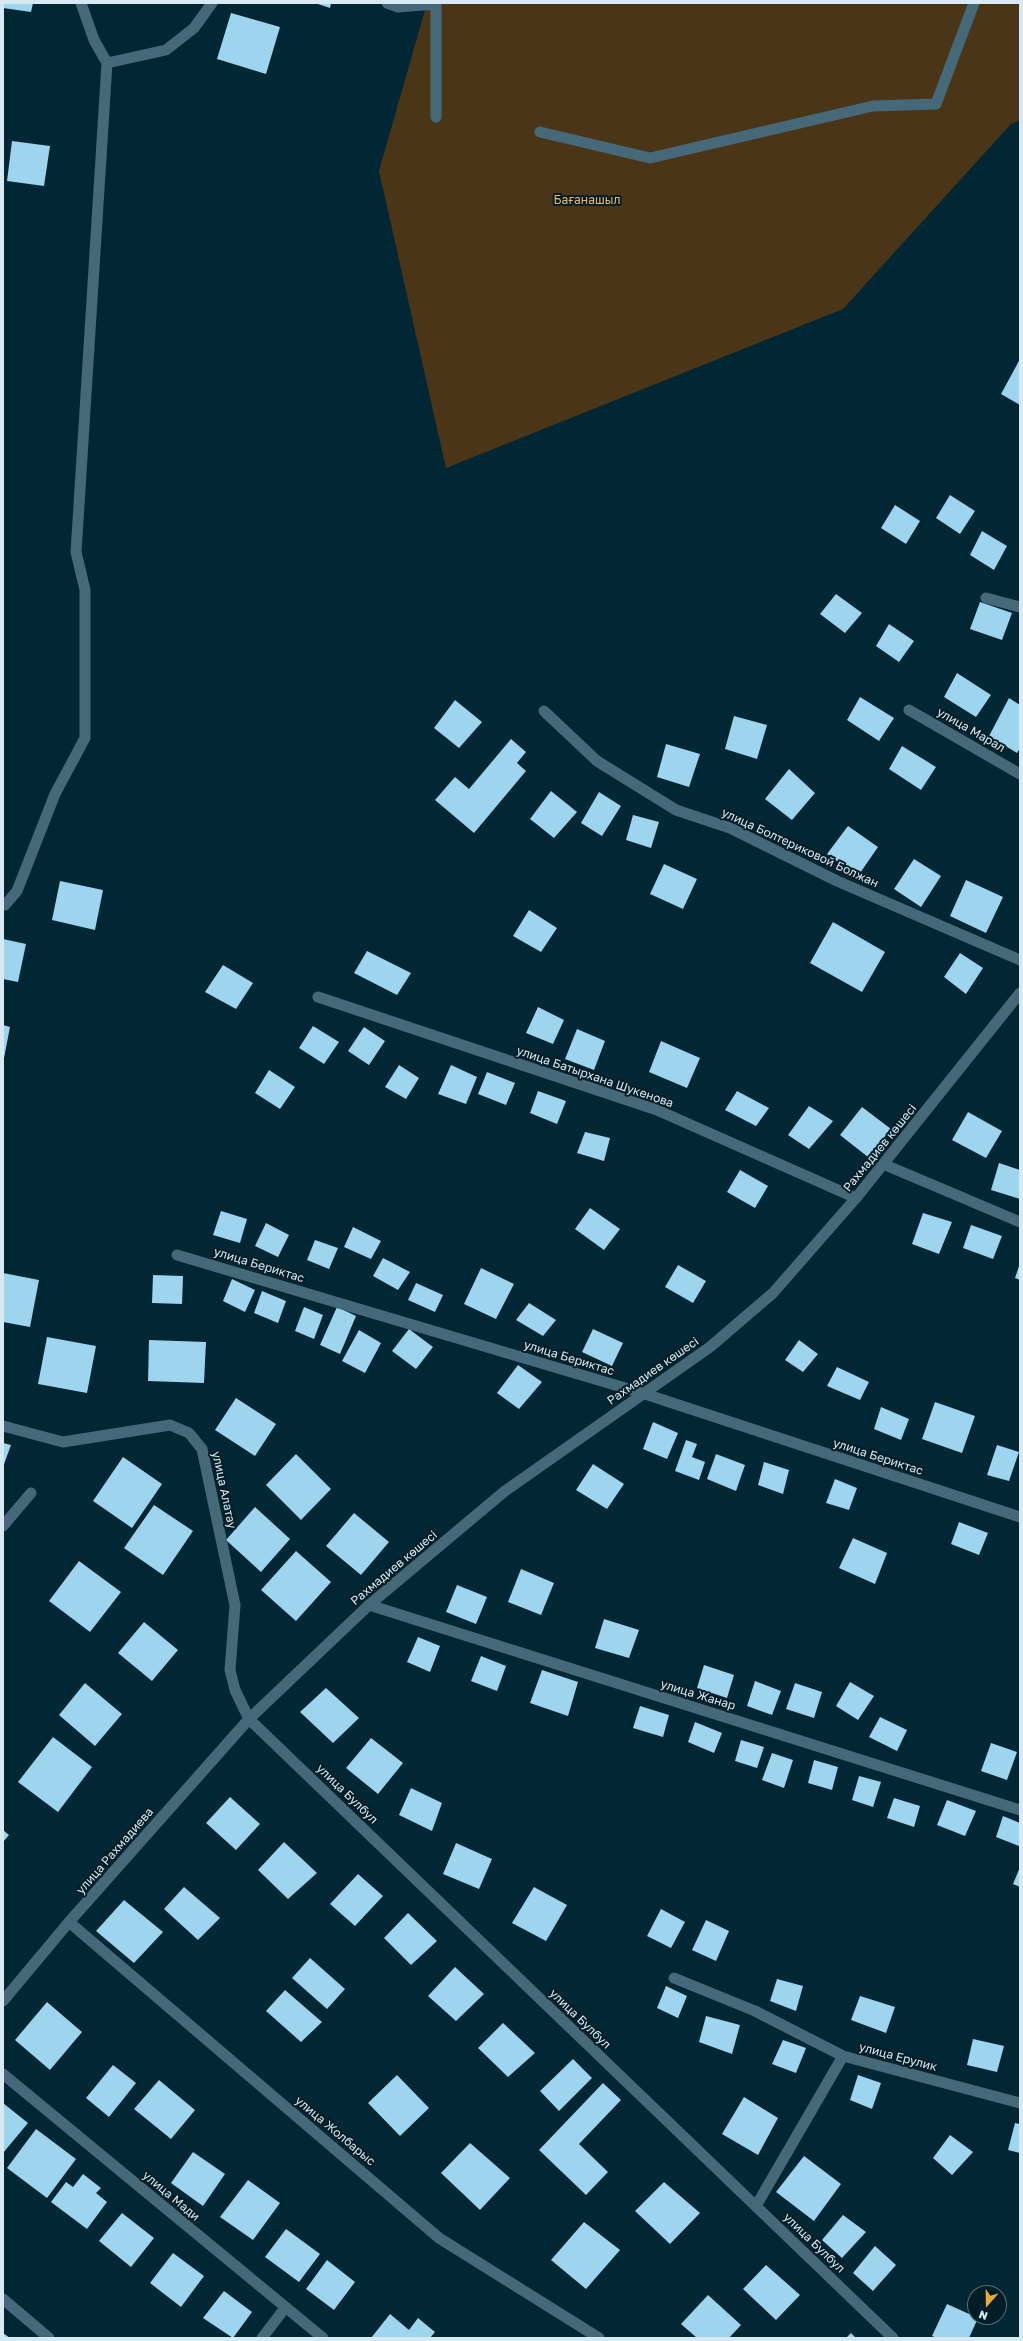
<!DOCTYPE html>
<meta charset="utf-8">
<style>
body{margin:0}
#map{position:relative;width:1023px;height:2341px;overflow:hidden;background:#022734;font-family:"Golos Text",sans-serif}
canvas{display:block}
.frame{position:absolute;inset:0;border:4px solid #d7eaf3;pointer-events:none}
.north{position:absolute;left:967px;top:2285px;width:40px;height:40px;box-sizing:border-box;background:#031d27;border:1px solid #586f79;border-radius:50%;rotate:200deg;font-size:11px;font-weight:700;line-height:16px;text-align:center;color:#d7eaf3}
.north::after{content:'';display:block;margin:auto;width:14px;height:18px;background:#eaaa38;clip-path:polygon(50% 0,100% 100%,50% 72%,0 100%)}
</style>
<div id="map">
<canvas width="1023" height="2341"></canvas>
<div class="frame"></div>
<div class="north">N</div>
</div>
<script>
const c = document.querySelector('canvas').getContext('2d');
c.lineJoin = 'round';
function fillPath(path, color) {
  c.fillStyle = color;
  c.fill(path, 'evenodd');
}
function toPath(rows) {
  const path = new Path2D();
  for (const r of rows) {
    path.moveTo(r[0], r[1]);
    for (let i = 2; i < r.length; i += 2) path.lineTo(r[i], r[i + 1]);
  }
  return path;
}
function strokePath(path, color, width, dash) {
  c.strokeStyle = color;
  c.lineWidth = width;
  c.lineCap = dash ? 'butt' : 'round';
  c.setLineDash(dash || []);
  c.stroke(path);
}
function label(font, color, halo, rows, align = 'center') {
  c.font = font + ' "Golos Text",sans-serif';
  c.lineWidth = 4;
  c.setLineDash([]);
  c.textBaseline = 'middle';
  c.strokeStyle = halo;
  c.fillStyle = color;
  for (const [text, x, y, turn = 0] of rows) {
    c.save();
    c.translate(x, y);
    c.rotate((+turn || 0) * Math.PI / 180);
    c.textAlign = isNaN(turn) ? turn : align;
    if (halo) c.strokeText(text, 0, 0);
    c.fillText(text, 0, 0);
    c.restore();
  }
}
const green = toPath([
 [427,3,1020,3,1020,120,1011,124,843,309,446,468,379,171]
]);
const building = toPath([
 [3,3,33,3,31,12,3,8],
 [315,3,331,3,330,8],
 [231,13,280,27,266,74,217,59],
 [12,141,50,146,44,186,7,181],
 [1020,359,1020,405,1001,394],
 [950,495,975,511,960,534,936,518],
 [895,505,920,521,906,544,881,528],
 [982,531,1007,546,994,570,970,555],
 [836,594,862,613,845,633,820,614],
 [980,602,1012,613,1002,640,970,629],
 [889,624,914,641,899,662,876,646],
 [957,673,991,695,976,717,944,697],
 [860,697,894,718,879,741,847,720],
 [1009,698,1020,705,1020,748,1017,753,989,736],
 [455,700,482,722,459,748,434,728],
 [734,716,767,725,757,759,725,749],
 [511,739,526,752,517,763,526,771,474,833,435,800,455,777,469,789],
 [666,744,700,754,689,787,657,777],
 [902,746,936,767,921,790,889,769],
 [789,769,815,793,792,820,765,799],
 [551,791,577,812,554,838,530,819],
 [599,792,621,806,602,836,581,823],
 [633,815,659,822,651,848,626,840],
 [848,826,878,847,858,876,827,854],
 [914,859,941,876,921,907,894,889],
 [664,864,697,879,683,909,650,894],
 [966,880,1003,897,986,933,950,916],
 [60,881,103,890,95,930,52,920],
 [529,910,557,928,541,952,513,936],
 [833,922,885,952,862,992,810,963],
 [3,939,26,944,18,982,3,979],
 [367,951,411,973,397,995,354,973],
 [960,953,983,968,966,994,944,977],
 [223,965,253,983,236,1009,205,992],
 [538,1007,564,1020,553,1044,526,1033],
 [3,1025,10,1027,4,1058,3,1058],
 [313,1026,339,1042,324,1064,299,1048],
 [364,1027,385,1041,369,1065,348,1051],
 [577,1029,605,1041,594,1070,565,1059],
 [661,1041,700,1058,687,1088,649,1072],
 [399,1065,419,1078,406,1099,385,1087],
 [451,1065,477,1077,466,1104,438,1094],
 [269,1070,295,1087,280,1109,255,1093],
 [487,1072,515,1083,506,1105,478,1094],
 [538,1091,566,1101,557,1124,530,1113],
 [737,1091,769,1108,756,1126,725,1110],
 [809,1106,833,1121,809,1149,788,1135],
 [862,1107,891,1129,868,1157,840,1135],
 [968,1112,1002,1131,986,1158,952,1140],
 [585,1132,610,1138,604,1161,577,1153],
 [999,1163,1020,1170,1020,1199,991,1190],
 [740,1170,768,1186,755,1208,727,1192],
 [590,1208,620,1229,604,1250,575,1229],
 [221,1211,247,1219,240,1243,213,1235],
 [923,1213,952,1222,939,1254,912,1244],
 [266,1223,289,1235,278,1257,255,1246],
 [971,1225,1002,1236,993,1259,963,1248],
 [353,1227,381,1241,371,1259,344,1247],
 [315,1240,338,1248,329,1269,307,1260],
 [383,1258,410,1272,398,1290,373,1276],
 [1020,1263,1020,1280,1015,1278],
 [678,1265,706,1281,693,1303,665,1287],
 [481,1268,514,1284,496,1319,464,1304],
 [3,1273,39,1280,30,1327,3,1322],
 [153,1275,183,1276,182,1304,152,1303],
 [232,1279,255,1290,245,1312,223,1301],
 [416,1283,443,1295,435,1312,408,1300],
 [262,1291,286,1301,278,1323,254,1313],
 [529,1303,556,1320,543,1336,516,1320],
 [304,1307,323,1315,314,1339,295,1331],
 [337,1307,356,1316,340,1354,320,1345],
 [409,1329,433,1347,416,1369,392,1351],
 [593,1329,623,1343,612,1366,582,1352],
 [359,1330,381,1343,365,1373,342,1361],
 [47,1337,96,1346,87,1393,38,1384],
 [149,1340,206,1342,204,1383,148,1381],
 [799,1340,818,1354,803,1372,785,1360],
 [518,1365,542,1382,519,1409,497,1393],
 [837,1367,869,1382,860,1400,827,1386],
 [236,1398,276,1424,255,1456,215,1430],
 [935,1402,975,1416,962,1453,922,1439],
 [881,1407,909,1419,901,1440,874,1429],
 [653,1422,678,1433,667,1459,643,1449],
 [686,1440,697,1444,692,1457,705,1462,699,1480,675,1471],
 [3,1443,11,1445,3,1467],
 [997,1445,1019,1452,1009,1481,987,1475],
 [296,1454,331,1489,301,1520,266,1485],
 [716,1454,745,1465,736,1491,707,1479],
 [123,1457,162,1484,132,1528,93,1501],
 [764,1462,789,1470,783,1494,758,1485],
 [593,1464,624,1484,607,1509,576,1490],
 [835,1479,857,1488,849,1510,826,1503],
 [154,1505,193,1531,163,1575,124,1548],
 [255,1507,290,1539,261,1572,226,1540],
 [354,1513,389,1542,361,1575,326,1546],
 [959,1522,988,1533,979,1555,951,1544],
 [853,1538,887,1553,875,1584,839,1568],
 [296,1551,331,1582,296,1621,261,1590],
 [79,1561,121,1592,90,1632,49,1601],
 [521,1569,554,1583,541,1615,508,1602],
 [457,1585,487,1597,476,1624,446,1612],
 [604,1619,639,1630,629,1658,595,1648],
 [144,1622,178,1650,152,1681,118,1653],
 [418,1637,440,1646,430,1672,407,1662],
 [481,1656,506,1666,497,1691,471,1681],
 [704,1665,734,1675,727,1698,697,1688],
 [542,1670,578,1682,568,1716,530,1703],
 [755,1681,781,1691,772,1715,747,1706],
 [850,1682,874,1696,858,1720,836,1706],
 [85,1683,122,1714,95,1746,59,1715],
 [795,1683,822,1692,814,1718,786,1709],
 [326,1688,359,1718,333,1743,300,1712],
 [640,1706,669,1715,663,1737,633,1728],
 [880,1717,907,1730,897,1751,869,1737],
 [695,1722,722,1733,714,1753,688,1742],
 [53,1737,92,1767,58,1812,18,1782],
 [371,1738,403,1763,378,1794,346,1768],
 [741,1740,764,1747,757,1768,735,1761],
 [991,1743,1017,1752,1007,1780,981,1771],
 [772,1753,793,1760,784,1788,762,1780],
 [814,1760,838,1767,832,1790,808,1783],
 [859,1776,881,1782,873,1807,852,1800],
 [411,1788,442,1803,432,1831,399,1815],
 [230,1797,260,1824,236,1850,206,1823],
 [894,1798,920,1806,914,1827,887,1818],
 [947,1800,976,1811,965,1836,937,1825],
 [1003,1816,1020,1823,1019,1846,996,1837],
 [3,1830,9,1835,3,1842],
 [284,1842,317,1873,288,1899,258,1870],
 [456,1843,492,1859,479,1889,443,1874],
 [1020,1867,1020,1887,1013,1884],
 [358,1874,383,1896,355,1926,330,1904],
 [184,1887,220,1918,198,1940,164,1909],
 [534,1887,567,1905,546,1941,512,1923],
 [124,1900,163,1932,134,1963,96,1931],
 [661,1909,685,1922,671,1948,647,1936],
 [408,1913,437,1941,411,1965,384,1938],
 [706,1920,729,1931,716,1961,692,1950],
 [310,1958,345,1989,327,2009,292,1978],
 [455,1967,484,1994,456,2021,428,1996],
 [777,1979,803,1986,796,2011,770,2001],
 [666,1986,687,1996,678,2018,657,2008],
 [285,1990,322,2022,301,2042,266,2011],
 [860,1996,895,2007,886,2033,851,2020],
 [47,2002,82,2032,50,2070,15,2040],
 [706,2016,740,2025,732,2054,699,2042],
 [503,2023,535,2053,508,2077,478,2048],
 [973,2039,1004,2046,997,2072,967,2065],
 [783,2040,806,2048,796,2073,772,2064],
 [573,2059,592,2078,559,2111,540,2091],
 [113,2065,136,2083,109,2117,86,2098],
 [397,2075,429,2108,400,2136,368,2103],
 [858,2075,881,2083,872,2109,850,2100],
 [159,2080,195,2110,171,2139,134,2109],
 [603,2083,621,2100,579,2144,608,2172,586,2195,539,2150],
 [744,2097,778,2118,758,2155,722,2134],
 [3,2103,28,2123,3,2153],
 [1015,2123,1020,2124,1020,2153,1008,2150],
 [36,2129,76,2159,47,2198,7,2168],
 [950,2135,973,2152,952,2175,933,2158],
 [470,2143,510,2178,480,2210,441,2173],
 [193,2152,225,2174,203,2206,171,2183],
 [804,2156,841,2184,814,2221,776,2192],
 [83,2174,101,2188,96,2193,107,2202,87,2229,51,2202,66,2182,73,2187],
 [248,2180,280,2203,253,2240,220,2217],
 [664,2182,700,2213,670,2244,635,2211],
 [122,2213,154,2238,131,2267,99,2241],
 [843,2215,866,2232,842,2258,822,2240],
 [584,2222,620,2250,586,2289,551,2260],
 [286,2229,320,2254,299,2282,265,2257],
 [875,2246,896,2265,873,2291,853,2273],
 [173,2253,204,2276,181,2307,150,2283],
 [327,2260,355,2282,334,2310,306,2289],
 [766,2265,800,2295,776,2320,743,2289],
 [224,2291,252,2312,233,2338,203,2318],
 [708,2295,741,2325,729,2338,697,2338,681,2324],
 [947,2304,978,2318,969,2338,937,2338,932,2336],
 [390,2314,409,2330,418,2318,435,2332,430,2338,371,2338],
 [3,2333,10,2338,3,2338],
 [851,2333,856,2338,846,2338]
]);
const service = toPath([
 [387,3,398,7,436,4],
 [436,117,436,3],
 [540,132,650,158,873,106,936,104,974,3],
 [3,2299,49,2338],
 [262,2338,285,2308]
]);
const minor = toPath([
 [107,63,166,50,194,28,212,3],
 [986,598,1020,607],
 [909,710,1020,774],
 [544,711,597,761,676,810,730,828,837,881,1020,960],
 [3,905,5,905,17,891,55,794,85,738,85,590,76,552,107,63,94,40,81,3],
 [318,997,657,1110,856,1198],
 [883,1164,1020,1222],
 [177,1255,642,1393,1020,1517],
 [3,1426,63,1442,170,1425,189,1433,202,1449,235,1605,230,1670,235,1690,249,1719,893,2338],
 [3,1526,31,1493],
 [369,1605,1020,1810],
 [69,1922,439,2238,599,2338],
 [674,1978,755,2011,843,2056],
 [3,2074,323,2338],
 [756,2206,843,2056,1020,2103]
]);
const tertiary = toPath([
 [3,2001,69,1922,249,1719,369,1605,505,1491,710,1347,773,1293,856,1198,1020,993]
]);
const parkNames = [
 ["Бағанашыл",587,200]
];
const streetNames = [
 ["улица Марал",971,730,30],
 ["улица Болтериковой Болжан",800,848,25],
 ["улица Батырхана Шукенова",595,1077,19],
 ["Рахмадиев көшесі",880,1148,-51],
 ["улица Бериктас",259,1265,17],
 ["улица Бериктас",569,1358,17],
 ["Рахмадиев көшесі",653,1371,-35],
 ["улица Бериктас",878,1457,18],
 ["улица Алатау",224,1490,78],
 ["Рахмадиев көшесі",394,1568,-40],
 ["улица Жанар",698,1695,17],
 ["улица Булбул",347,1794,44],
 ["улица Рахмадиева",115,1851,-49],
 ["улица Булбул",580,2019,44],
 ["улица Ерулик",898,2057,15],
 ["улица Жолбарыс",335,2131,40],
 ["улица Мади",171,2196,40],
 ["улица Булбул",814,2243,44]
];
fillPath(green, '#4a3617');
fillPath(building, '#9cd5ed');
strokePath(service, '#466979', 11);
strokePath(minor, '#466979', 11);
strokePath(tertiary, '#466979', 11);
label('12px', '#e4b977', '#031d27', parkNames);
label('12px', '#d7eaf3', '#031d27', streetNames);
</script>
